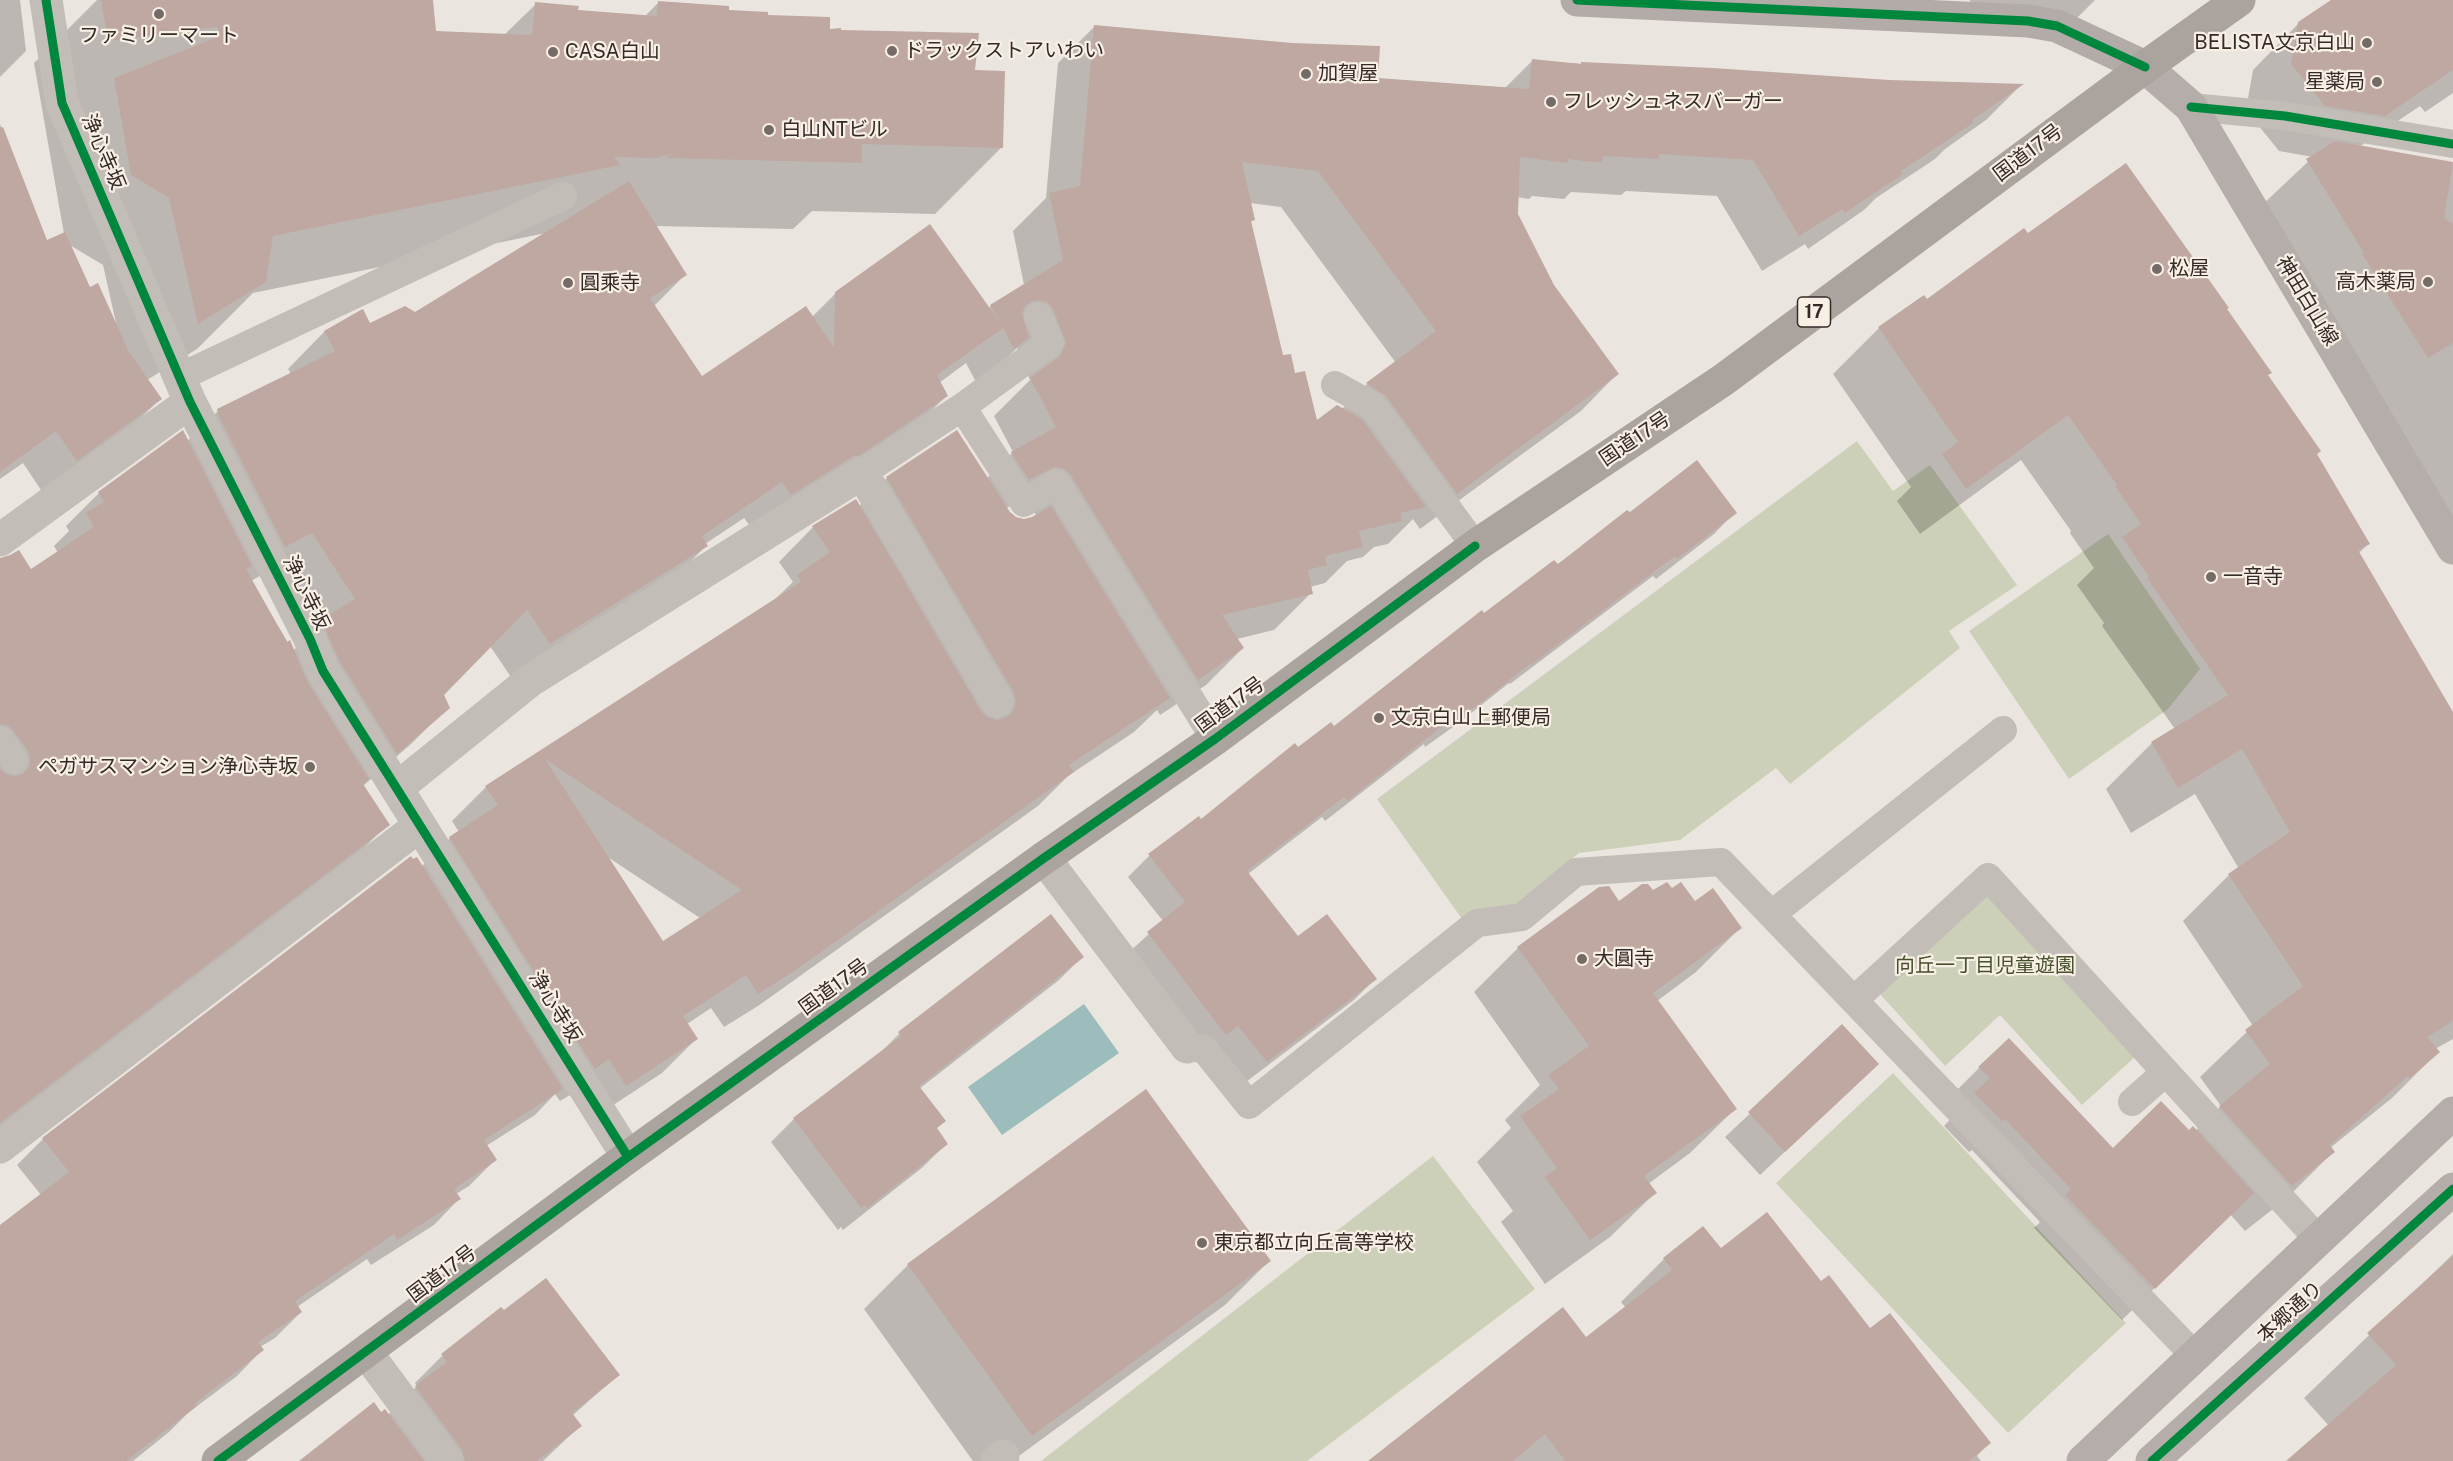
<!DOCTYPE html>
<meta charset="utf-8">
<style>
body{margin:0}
canvas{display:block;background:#ebe5df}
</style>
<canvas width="2453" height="1461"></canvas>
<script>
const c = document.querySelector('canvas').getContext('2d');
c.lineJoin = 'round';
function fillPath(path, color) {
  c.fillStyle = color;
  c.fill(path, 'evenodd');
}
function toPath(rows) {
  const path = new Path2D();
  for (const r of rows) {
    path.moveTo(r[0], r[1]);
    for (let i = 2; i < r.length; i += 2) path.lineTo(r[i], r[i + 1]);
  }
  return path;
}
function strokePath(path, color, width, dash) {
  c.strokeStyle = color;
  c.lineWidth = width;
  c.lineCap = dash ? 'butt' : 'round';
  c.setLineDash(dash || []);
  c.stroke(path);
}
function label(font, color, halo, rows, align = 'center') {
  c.font = font + ' "Public Sans","Noto Sans JP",sans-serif';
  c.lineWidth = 4.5;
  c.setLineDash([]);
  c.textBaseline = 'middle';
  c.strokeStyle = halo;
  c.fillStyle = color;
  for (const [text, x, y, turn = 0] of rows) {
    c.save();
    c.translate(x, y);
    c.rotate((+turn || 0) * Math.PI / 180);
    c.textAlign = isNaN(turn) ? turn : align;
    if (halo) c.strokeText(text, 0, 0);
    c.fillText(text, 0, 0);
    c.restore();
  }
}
const green = toPath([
 [1857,441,1893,491,1930,465,2017,585,1949,631,1960,648,1790,784,1776,768,1680,840,1579,853,1514,908,1462,919,1377,799],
 [2108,534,2200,669,2168,709,2069,779,1969,631],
 [1988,893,2136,1056,2082,1105,2000,1015,1945,1066,1880,994],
 [1893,1073,2126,1323,2008,1433,1776,1183],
 [1433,1156,1535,1289,1307,1461,1041,1461]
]);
const water = toPath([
 [1084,1004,1119,1053,1002,1135,968,1087]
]);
const shadow = toPath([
 [0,0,20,0,26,51,0,77],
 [97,0,390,0,434,32,504,35,536,4,577,11,645,16,659,2,767,17,839,31,974,72,1002,147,935,214,812,211,793,229,655,226,685,275,654,306,701,378,812,317,836,293,988,308,1024,285,1013,231,1046,198,1058,63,1094,27,1376,79,1504,89,1532,61,1889,81,2021,85,1986,120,1945,149,1935,159,1876,198,1864,210,1808,249,1805,244,1762,271,1717,196,1626,191,1621,195,1571,192,1564,199,1532,196,1529,199,1517,197,1516,215,1553,285,1617,374,1581,411,1420,529,1413,519,1388,544,1374,547,1363,557,1347,561,1325,583,1310,587,1311,593,1274,630,1237,639,1243,648,1206,685,1160,715,1157,710,1134,732,1068,776,1038,806,758,1006,724,1027,711,1008,687,1024,696,1039,662,1073,592,1119,575,1092,560,1101,555,1094,535,1115,486,1146,495,1160,469,1186,456,1194,459,1199,434,1225,371,1265,367,1259,297,1307,301,1312,275,1338,260,1347,262,1350,237,1376,188,1413,169,1432,133,1461,0,1461,0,1227,41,1195,17,1165,43,1139,410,858,422,866,450,838,459,832,452,821,486,787,772,602,793,582,779,562,813,527,858,507,887,478,987,478,1013,452,994,416,1030,380,1017,348,991,374,977,384,966,363,939,383,946,396,910,433,754,531,744,518,705,544,706,546,670,582,513,680,490,646,443,694,448,707,411,744,363,786,388,824,355,857,0,1129,0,564,31,571,58,553,54,546,69,531,66,526,99,493,183,432,187,441,218,411,291,374,288,369,324,332,362,311,370,325,415,313,546,233,253,293,197,349,147,380,160,399,127,432,43,493,23,463,0,479,0,124,46,242,64,234,34,63],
 [1250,203,1281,207,1396,363,1367,384,1342,409,1316,422,1294,375,1282,357,1250,223,1253,220],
 [68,244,103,265,116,323,89,289],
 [1017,503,1033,511,1037,516,1024,521,1015,519,1006,508],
 [274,568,314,629,293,651,251,581],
 [606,856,700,918,662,943],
 [1970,0,2095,0,2077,18,1975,26],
 [2334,0,2453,0,2453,93,2425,112,2420,106,2359,147,2453,163,2453,529,2261,206,2313,157,2279,151,2246,110,2253,70,2299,23],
 [2028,235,2225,310,2368,544,2358,554,2453,715,2453,1039,2435,1049,2438,1052,2392,1098,2330,1148,2333,1152,2287,1198,2245,1231,2230,1214,2122,1320,2034,1228,2040,1222,1972,1150,1969,1152,1944,1126,1958,1111,1947,1100,1979,1068,2113,1150,2195,1131,2221,1106,2200,1077,2253,1026,2183,921,2229,875,2239,869,2195,794,2131,833,2106,789,2152,743,2175,729,2102,626,2104,623,2077,585,2094,568,2070,533,2071,531,2021,460,1920,534,1897,501,1911,487,1833,374,1879,328,1926,301],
 [1735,512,1714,534,1656,579,1653,576,1510,684,1509,683,1460,722,1425,747,1424,744,1325,821,1322,817,1248,874,1298,938,1375,979,1354,1000,1246,1082,1204,1055,1127,954,1163,921,1128,877,1149,856,1201,821,1298,749,1334,728,1484,616,1629,514],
 [1671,890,1740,928,1696,972,1657,1001,1735,1109,1690,1153,1648,1184,1655,1193,1610,1237,1545,1284,1501,1222,1513,1211,1477,1162,1511,1128,1505,1120,1540,1085,1474,992,1518,948,1619,903,1653,892],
 [1051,916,1082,957,1059,980,919,1089,936,1129,946,1144,923,1167,843,1230,841,1227,838,1230,771,1142,794,1119,876,1057,899,1034],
 [1842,1027,1853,1088,1760,1175,1725,1137],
 [1721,1250,1821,1283,1989,1443,1977,1456,1981,1461,1370,1461,1586,1339,1626,1308,1621,1302,1664,1259],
 [2453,1254,2453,1461,2289,1461,2329,1426,2304,1398],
 [1269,1261,1225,1305,1012,1461,973,1461,864,1309,908,1265],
 [442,1356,618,1375,572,1416,580,1426,543,1461,306,1461,381,1414,388,1415,417,1386,415,1383]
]);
const building = toPath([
 [101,0,433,0,436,31,532,35,535,2,579,6,578,10,657,16,658,1,729,6,729,10,768,12,768,15,830,17,830,29,841,28,841,30,979,33,975,70,1005,71,1003,148,862,144,862,163,666,158,672,154,656,158,614,157,620,165,273,236,266,282,198,324,169,198,131,175,114,78,220,36,217,27,108,41],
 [2331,0,2453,0,2453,70,2385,116,2325,106,2291,64,2298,22],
 [1094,25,1292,43,1380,46,1378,78,1529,89,1532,59,1581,64,1581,62,1713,68,1889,80,2024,84,1972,120,1973,123,1901,171,1903,174,1845,213,1842,209,1799,236,1753,160,1659,154,1659,159,1603,156,1602,163,1568,159,1568,163,1520,157,1518,214,1554,285,1619,374,1457,494,1386,396,1366,383,1436,331,1318,171,1242,162,1255,220,1251,221,1283,355,1291,354,1295,373,1305,371,1317,420,1337,405,1362,419,1426,507,1400,513,1402,521,1359,531,1363,547,1325,556,1327,565,1308,570,1313,594,1222,615,1244,648,1198,680,1070,474,1063,468,1055,467,1029,480,1011,452,1056,427,1030,378,1060,356,1066,343,1053,309,1047,302,1039,300,1032,301,1025,306,1022,314,1029,338,1014,349,1003,328,937,375,948,396,860,455,852,457,791,495,782,482,702,536,708,546,550,644,527,610,444,695,450,708,397,754,340,662,321,620,355,599,312,533,285,547,219,417,217,409,335,351,324,331,359,311,363,309,370,323,405,306,415,312,629,181,687,275,650,298,702,376,806,306,834,348,835,292,930,224,999,321,990,305,1063,260,1049,193,1080,186],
 [3,127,47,240,65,232,90,287,98,283,129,352,162,399,77,461,56,431,0,472,0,128],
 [2335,141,2453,162,2444,218,2453,224,2453,343,2428,358,2362,254,2364,253,2306,159],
 [2126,163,2229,308,2227,309,2272,373,2268,375,2321,451,2317,454,2370,544,2358,550,2453,712,2453,1021,2427,1037,2440,1052,2410,1078,2408,1076,2330,1145,2335,1152,2292,1186,2219,1106,2270,1064,2245,1030,2303,986,2228,874,2290,832,2242,749,2178,788,2151,742,2228,695,2147,578,2149,577,2122,537,2141,524,2115,486,2117,485,2068,415,1966,489,1942,454,1958,442,1878,327,1924,295,1927,299,2024,228,2028,233],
 [183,430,252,566,246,569,287,642,290,640,307,681,369,779,363,784,390,825,0,1123,0,769,7,775,16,776,23,774,29,767,30,759,28,751,14,731,7,725,0,724,0,558,10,555,19,550,31,569,94,527,86,512,104,502,98,492],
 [957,430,1010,512,1016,517,1024,519,1032,517,1051,506,1170,698,1069,765,1074,772,793,972,758,994,746,975,683,1016,698,1039,626,1086,609,1059,595,1069,449,837,498,805,485,786,801,582,797,575,830,552,812,526,856,499,981,711,987,717,997,720,1007,717,1013,711,1016,701,1013,691,886,477],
 [545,759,742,890,663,941],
 [1697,460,1737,513,1677,559,1675,556,1532,664,1531,663,1483,701,1447,726,1445,724,1347,801,1344,797,1247,871,1298,936,1327,914,1377,979,1267,1062,1238,1026,1226,1035,1147,932,1185,902,1148,854,1199,816,1201,819,1295,743,1298,747,1331,722,1334,726,1482,610,1484,613,1554,560,1558,564,1627,510,1630,512],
 [411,856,413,859,417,857,563,1089,484,1140,497,1160,454,1189,461,1199,397,1240,394,1234,295,1301,302,1312,258,1342,264,1350,194,1404,197,1406,126,1461,0,1461,0,1225,69,1172,42,1138],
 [1667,882,1672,888,1681,882,1695,901,1713,888,1742,928,1653,993,1737,1109,1644,1176,1657,1193,1590,1240,1545,1177,1557,1168,1520,1116,1559,1089,1548,1075,1589,1046,1517,947,1599,887,1609,886,1619,901,1642,884,1648,884,1653,890],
 [1051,914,1084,957,919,1086,946,1121,937,1128,948,1144,867,1208,865,1205,861,1208,793,1118,901,1036,898,1032],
 [1842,1024,1879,1064,1785,1152,1748,1112],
 [2009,1038,2113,1148,2161,1101,2189,1130,2193,1126,2254,1193,2155,1289,2065,1195,2071,1189,2005,1119,2002,1121,1974,1093,1990,1078,1978,1067],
 [1146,1089,1271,1261,1032,1436,907,1264],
 [1767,1212,1821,1281,1829,1275,1870,1328,1890,1313,1991,1443,1969,1461,1565,1461,1545,1434,1513,1461,1368,1461,1563,1307,1586,1337,1672,1270,1663,1258,1703,1226,1721,1248],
 [2453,1256,2453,1461,2286,1461,2396,1365,2367,1333],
 [546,1278,620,1375,572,1413,582,1426,537,1461,465,1461,462,1450,415,1386,447,1362,441,1354,501,1307,504,1310],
 [374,1402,381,1412,385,1409,424,1461,299,1461]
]);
const lane = toPath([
 [2191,107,2285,116,2453,144],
 [180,377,563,196],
 [1335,385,1373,406,1475,546],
 [962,407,1024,503,1056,483,1215,739],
 [862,473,962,407,1050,343,1038,316],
 [0,740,14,760],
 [1772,914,2003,730],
 [1854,1000,1988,877,2318,1239],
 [1187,1047,1204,1049,1249,1105,1477,923,1522,917,1576,872,1721,862,2195,1356],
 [2132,1102,2166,1072]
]);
const street = toPath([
 [46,0,62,103,190,402,310,639,323,671,628,1157],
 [0,540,190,402],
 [397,788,531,680,862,473,997,701],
 [1044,858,1187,1047],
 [0,1147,419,826],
 [366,1352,447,1461],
 [997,1461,1003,1456]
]);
const secondary = toPath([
 [2145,67,2191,107,2453,548],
 [2083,1461,2453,1113],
 [2152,1461,2453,1189]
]);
const primary = toPath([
 [1577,0,2028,21,2057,26,2145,67]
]);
const highway = toPath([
 [218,1461,628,1157,1044,858,1215,739,1475,546,1723,380,2145,67,2239,0]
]);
const cycleway = toPath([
 [46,0,62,103,190,402,310,639,323,671,628,1157],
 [1577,0,2028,21,2057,26,2145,67],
 [2191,107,2285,116,2453,144],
 [218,1461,628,1157,1044,858,1215,739,1475,546],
 [2152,1461,2453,1189]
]);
const markers = [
 [159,14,6,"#746b67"],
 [2367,43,6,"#746b67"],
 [892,51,6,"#746b67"],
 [553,52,6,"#746b67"],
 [1306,74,6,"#746b67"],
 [2377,82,6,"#746b67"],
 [1551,102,6,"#746b67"],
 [769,130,6,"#746b67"],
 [2157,269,6,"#746b67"],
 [2428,282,6,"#746b67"],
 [568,283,6,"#746b67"],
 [2211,577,6,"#746b67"],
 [1379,718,6,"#746b67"],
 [310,767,6,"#746b67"],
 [1582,959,6,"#746b67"],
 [1202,1243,6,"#746b67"]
];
const shields = [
 [1814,312,33]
];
const shieldNames = [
 ["17",1814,312]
];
const poiNames = [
 ["ファミリーマート",159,36,"center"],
 ["BELISTA文京白山",2355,43,"right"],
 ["ドラックストアいわい",904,51],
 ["CASA白山",565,52],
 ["加賀屋",1318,74],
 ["星薬局",2365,82,"right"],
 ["フレッシュネスバーガー",1563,102],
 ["白山NTビル",781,130],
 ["松屋",2169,269],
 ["高木薬局",2416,282,"right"],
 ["圓乘寺",580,283],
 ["一音寺",2223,577],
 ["文京白山上郵便局",1391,718],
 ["ペガサスマンション浄心寺坂",298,767,"right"],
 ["大圓寺",1594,959],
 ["東京都立向丘高等学校",1214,1243]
];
const streetNames = [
 ["浄心寺坂",103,152,67],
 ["国道17号",2028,153,-37],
 ["神田白山線",2307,301,59],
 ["国道17号",1635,439,-34],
 ["浄心寺坂",306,593,64],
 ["国道17号",1230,705,-36],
 ["国道17号",834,987,-36],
 ["浄心寺坂",555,1007,58],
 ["国道17号",442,1274,-37],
 ["本郷通り",2290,1312,-42]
];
const parkNames = [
 ["向丘一丁目児童遊園",1985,966]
];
fillPath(green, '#cdd0b9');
fillPath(water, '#9cbdbb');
fillPath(shadow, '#0003');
fillPath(building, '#bea8a1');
strokePath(lane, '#c3bdb8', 28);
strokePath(street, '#c3bdb8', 33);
strokePath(secondary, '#b4ada9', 33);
strokePath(primary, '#b2aba7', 33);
strokePath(highway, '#aaa39e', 33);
strokePath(cycleway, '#00873e', 9);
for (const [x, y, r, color] of markers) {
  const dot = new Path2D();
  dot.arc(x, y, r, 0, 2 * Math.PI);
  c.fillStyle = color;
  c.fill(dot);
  strokePath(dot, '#f8efe5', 2);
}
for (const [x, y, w] of shields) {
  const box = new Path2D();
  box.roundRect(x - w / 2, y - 15, w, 30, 4.5);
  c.fillStyle = '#f8efe5';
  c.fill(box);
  strokePath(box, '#342a27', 1.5);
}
label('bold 18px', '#342a27', null, shieldNames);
label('20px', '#342a27', '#f8efe5', poiNames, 'left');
label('20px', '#342a27', '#f8efe5', streetNames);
label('20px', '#45512c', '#f8efe5', parkNames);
</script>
